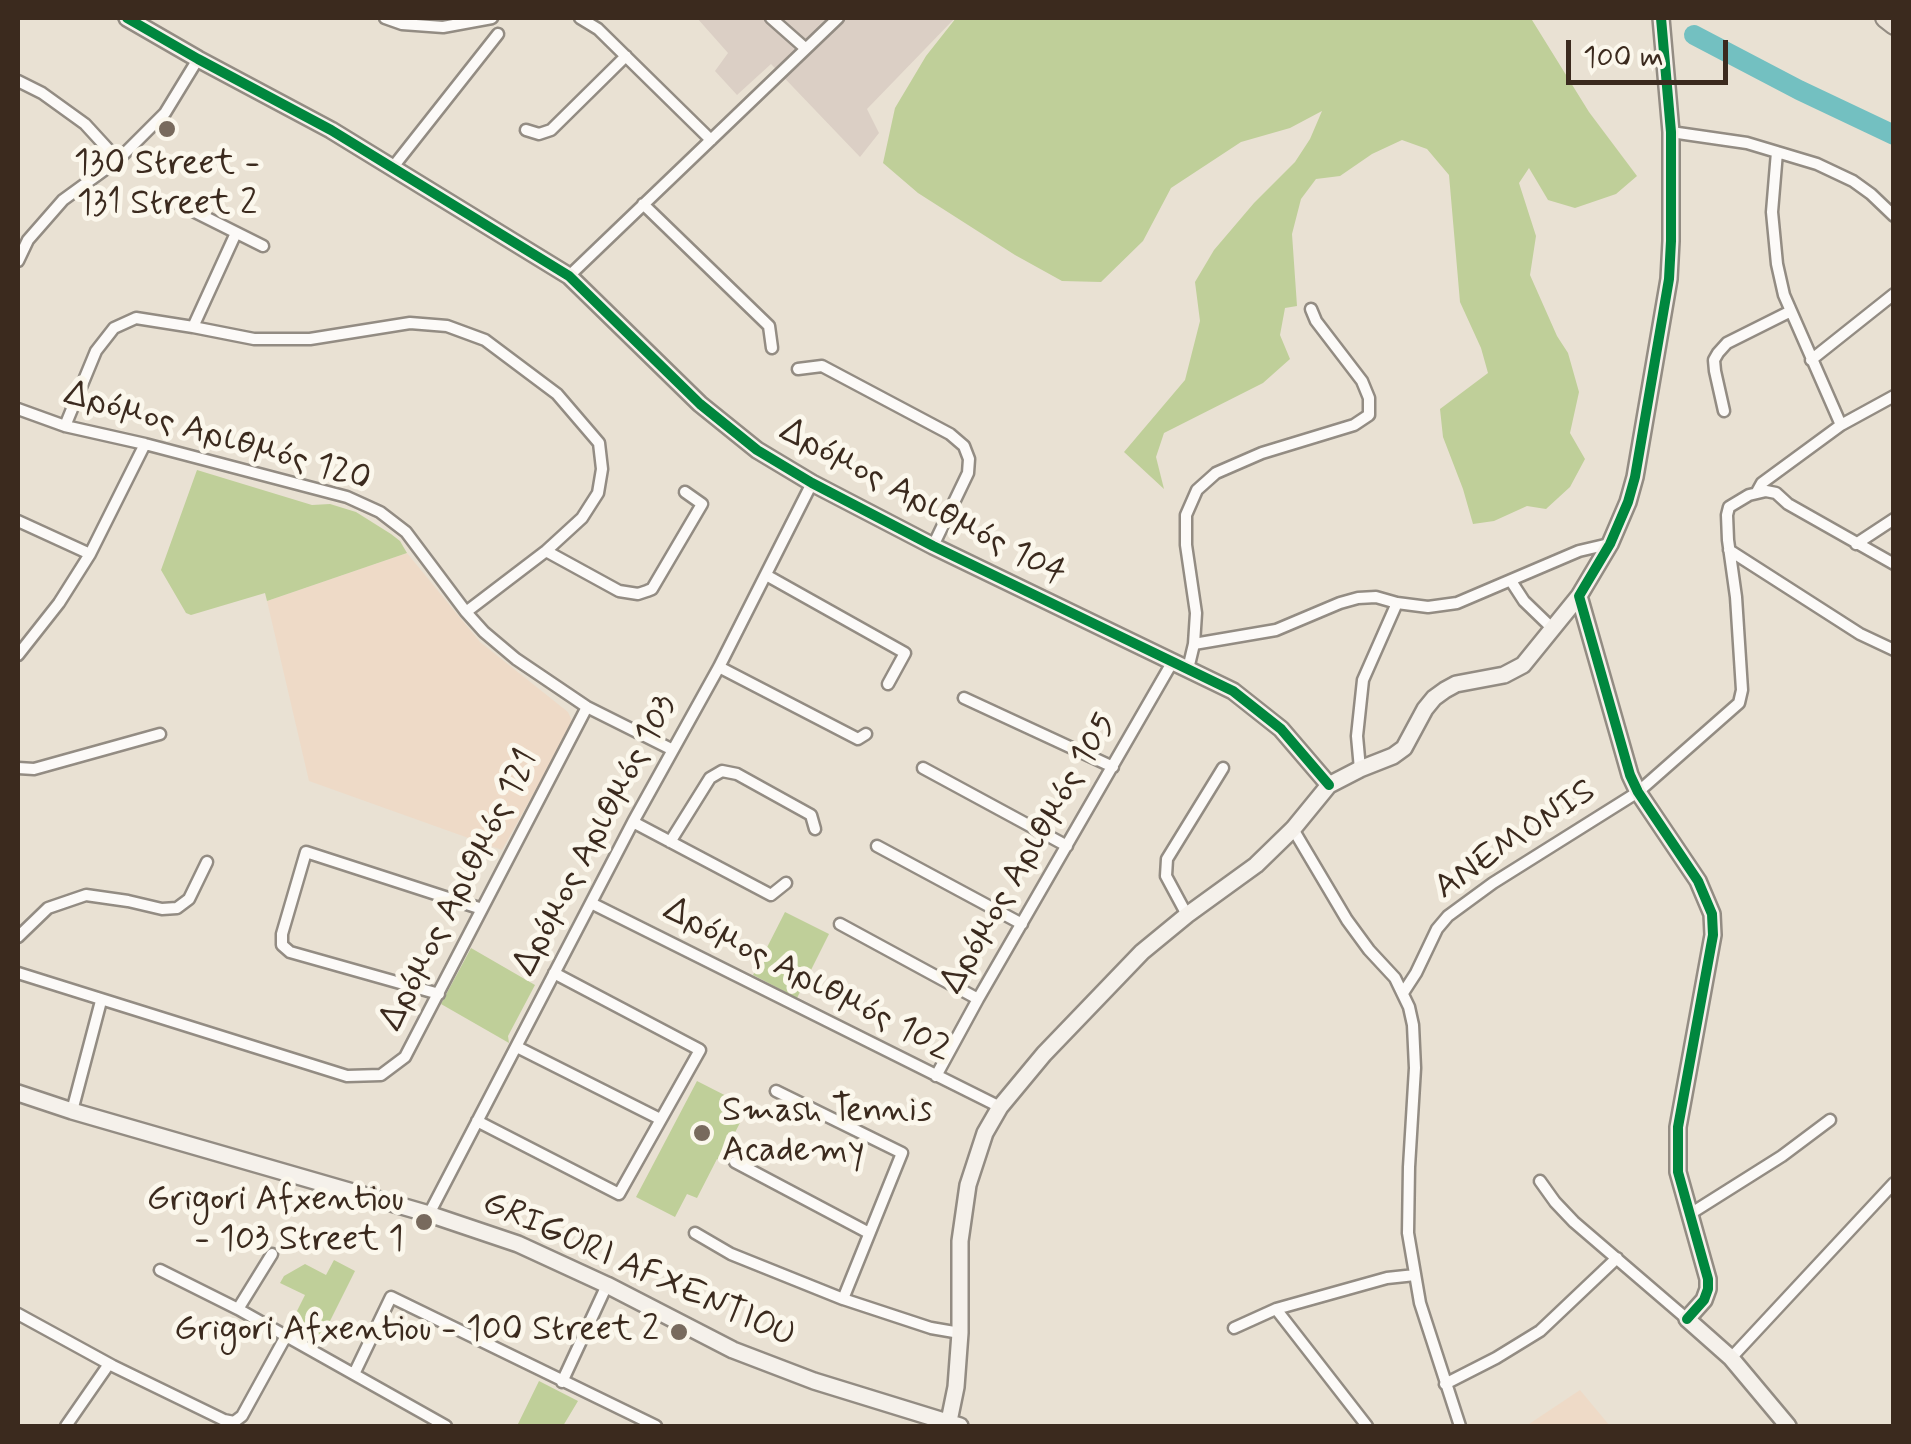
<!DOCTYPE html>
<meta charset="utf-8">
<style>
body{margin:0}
#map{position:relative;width:1911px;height:1444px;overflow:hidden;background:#e9e1d3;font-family:Mynerve,sans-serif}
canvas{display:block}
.frame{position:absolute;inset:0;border:20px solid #3b2a1e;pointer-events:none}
.scale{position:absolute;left:1566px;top:40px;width:162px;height:45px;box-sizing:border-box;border:5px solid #3b2a1e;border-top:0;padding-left:12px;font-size:30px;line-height:35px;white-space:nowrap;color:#3b2a1e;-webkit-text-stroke:8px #fbf7ec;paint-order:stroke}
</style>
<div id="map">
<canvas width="1911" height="1444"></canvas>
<div class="frame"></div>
<div class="scale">100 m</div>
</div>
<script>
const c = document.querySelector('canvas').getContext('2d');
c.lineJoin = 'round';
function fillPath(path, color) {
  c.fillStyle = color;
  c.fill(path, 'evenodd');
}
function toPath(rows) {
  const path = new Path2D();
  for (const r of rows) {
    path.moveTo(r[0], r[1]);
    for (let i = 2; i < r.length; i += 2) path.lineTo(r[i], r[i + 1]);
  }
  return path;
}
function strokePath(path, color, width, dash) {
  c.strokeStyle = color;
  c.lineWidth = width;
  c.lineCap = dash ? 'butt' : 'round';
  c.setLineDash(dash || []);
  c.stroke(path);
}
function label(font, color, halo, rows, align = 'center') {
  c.font = font + ' Mynerve,sans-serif';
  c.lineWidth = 10;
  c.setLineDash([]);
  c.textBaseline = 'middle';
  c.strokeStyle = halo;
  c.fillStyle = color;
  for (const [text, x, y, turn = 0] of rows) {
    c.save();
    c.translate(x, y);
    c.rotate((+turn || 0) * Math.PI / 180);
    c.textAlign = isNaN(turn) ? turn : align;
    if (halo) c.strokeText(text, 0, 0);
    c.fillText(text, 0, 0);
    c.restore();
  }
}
const built = toPath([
 [407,553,480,642,568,712,573,723,502,850,309,781,267,601],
 [1580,1390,1610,1426,1526,1426]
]);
const industrial = toPath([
 [697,18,955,18,867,109,879,133,860,157,771,64,737,95,715,71,728,53]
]);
const green = toPath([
 [956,18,1200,18,1203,19,1213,18,1521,18,1532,20,1589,112,1637,176,1616,194,1575,208,1548,200,1529,168,1519,183,1536,236,1530,275,1557,336,1568,353,1579,392,1570,433,1585,459,1570,487,1546,509,1527,506,1494,521,1473,524,1463,489,1443,437,1440,409,1488,373,1481,348,1460,302,1449,175,1427,149,1402,140,1372,154,1340,176,1316,179,1301,199,1292,234,1297,306,1285,308,1280,335,1290,359,1263,383,1164,433,1156,457,1164,489,1124,452,1185,380,1200,321,1195,282,1214,250,1254,203,1295,162,1310,139,1322,111,1290,128,1241,142,1171,188,1143,241,1101,282,1062,281,1015,255,918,193,883,163,895,108,926,56],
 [197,470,312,505,330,504,356,512,391,534,400,541,407,553,267,601,265,593,191,615,186,613,161,570],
 [785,912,829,934,797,998,753,975],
 [471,948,535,985,508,1036,509,1043,441,1004],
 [697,1081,748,1107,721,1160,717,1159,697,1198,687,1194,675,1217,636,1197],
 [334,1260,355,1271,316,1349,287,1331,305,1295,280,1283,284,1276,305,1264,326,1275],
 [539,1381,578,1401,563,1426,517,1426]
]);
const river = toPath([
 [1694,35,1799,90,1894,135]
]);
const street = toPath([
 [385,18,402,24,443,27,492,18],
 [580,18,598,29,711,140],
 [771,18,805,48],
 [18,81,42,93,85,124,118,160],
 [526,130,539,134,551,130,626,56],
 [1671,132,1747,143,1817,164,1853,181,1871,194,1894,216],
 [1777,152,1772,212,1777,264,1784,295,1841,425],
 [393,167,498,34],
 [177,203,263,246],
 [643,204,769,326,772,348],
 [18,261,28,240,63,200,118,160,165,113,198,59],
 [569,276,838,18],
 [193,327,236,233],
 [1811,360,1894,294],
 [798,369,822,366,950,434,964,446,969,459,968,473,933,546],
 [18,409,65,426,145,444,347,497,380,512,406,532,466,612,484,632,516,659,587,707,673,750],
 [1724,411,1715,371,1714,360,1718,353,1727,343,1789,312],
 [65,426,96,351,114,328,136,318,193,327,254,339,310,339,410,323,447,326,485,340,557,394,599,443,602,469,598,493,582,518,546,551,466,612],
 [1757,492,1762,483,1841,425,1894,396],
 [18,521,90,554],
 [1856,544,1894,519],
 [1729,550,1860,634,1894,650],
 [546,551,619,591,638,594,647,591,652,589,702,504,685,492],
 [766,575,905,653,888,684],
 [1511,581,1524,601,1553,629],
 [1194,644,1276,630,1340,603,1358,598,1376,597,1397,603,1428,607,1457,603,1579,551,1609,544],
 [18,655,59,603,90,554,145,444],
 [719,667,858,739,866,734],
 [1188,669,1194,644,1196,613,1186,545,1186,515,1197,490,1216,473,1262,453,1354,425,1369,415,1369,398,1362,381,1316,321,1311,309],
 [964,698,1113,767],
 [18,768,34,769,160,734],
 [923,768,1067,846],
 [1360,769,1357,736,1363,680,1397,603],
 [633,822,771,895,786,883],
 [1293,829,1347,920,1369,950,1395,978,1409,1007,1413,1025,1415,1068,1409,1167,1408,1233,1420,1303,1460,1426],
 [670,842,710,778,722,771,737,774,811,815,815,829],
 [877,846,1022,924],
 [591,903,1000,1107],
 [1187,915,1166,876,1167,859,1223,768],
 [840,924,978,999],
 [18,937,48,908,86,895,128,901,162,909,177,908,189,899,207,862],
 [18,973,347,1076,381,1075,405,1057,587,707],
 [1403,993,1416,973,1437,929,1448,916,1493,883,1638,792,1739,703,1742,690,1736,597,1728,540,1727,515,1729,507,1749,495,1766,491,1776,493,1788,504,1894,564],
 [439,994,290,952,282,945,282,934,306,852,482,909],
 [517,1047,660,1119],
 [936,1076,978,999,1173,661],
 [776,1091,902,1153,843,1299],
 [72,1111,101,1001],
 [477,1121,619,1194,700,1050,554,973],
 [735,1162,869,1233],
 [1540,1181,1555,1202,1574,1222,1687,1319],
 [429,1214,633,822,719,667,812,483],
 [1690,1214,1782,1156,1830,1120],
 [695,1233,731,1254,843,1299,931,1328,960,1333],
 [160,1270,238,1309,446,1426],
 [238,1309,272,1254],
 [1276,1309,1367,1426],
 [18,1314,113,1366,224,1420,234,1422,242,1416,286,1336],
 [1234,1328,1276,1309,1387,1278,1415,1275],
 [1731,1358,1894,1183],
 [354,1374,391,1297,656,1426],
 [562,1382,607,1285],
 [1445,1384,1496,1358,1540,1331,1617,1258],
 [66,1426,109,1364]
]);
const secondary = toPath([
 [127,18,198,59,331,130,569,276,700,404,757,450,812,483,933,546,1233,691,1281,729,1329,785],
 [1579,596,1630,775,1638,792,1698,881,1712,914,1713,935,1678,1127,1678,1172,1708,1279,1708,1289,1704,1300,1687,1319,1731,1358,1788,1426],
 [18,1093,72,1111,429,1214,518,1244,607,1285,733,1350,814,1381,960,1426],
 [948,1426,956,1387,960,1333,960,1241,968,1185,985,1133,1000,1107,1044,1054,1142,952,1187,915,1256,865,1293,829,1329,785,1360,769,1393,756,1404,748,1425,709,1434,698,1445,690,1456,684,1504,675,1523,665,1579,596,1610,544,1628,502,1635,477,1669,279,1671,241,1671,132,1661,18]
]);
const primary = toPath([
 [1885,18,1894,25]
]);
const cycleway = toPath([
 [127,18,198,59,331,130,569,276,700,404,757,450,812,483,933,546,1233,691,1281,729,1329,785],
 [1661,18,1671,132,1671,241,1669,279,1635,477,1628,502,1610,544,1579,596,1630,775,1638,792,1698,881,1712,914,1713,935,1678,1127,1678,1172,1708,1279,1708,1289,1704,1300,1687,1319]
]);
const markers = [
 [167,129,10,"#786a5d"],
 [702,1133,10,"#786a5d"],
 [424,1222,10,"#786a5d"],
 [679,1332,10,"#786a5d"]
];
const poiNames = [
 ["130 Street -",167,166,"center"],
 ["131 Street 2",167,206,"center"],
 ["Smash Tennis",722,1113,"left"],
 ["Academy",722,1153,"left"],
 ["Grigori Afxentiou",404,1202],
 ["- 103 Street 1",404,1242],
 ["Grigori Afxentiou - 100 Street 2",659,1332]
];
const streetNames = [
 ["Δρόμος Αριθμός 120",217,438,16],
 ["Δρόμος Αριθμός 104",922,504,28],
 ["Δρόμος Αριθμός 103",597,836,-62],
 ["ANEMONIS",1516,841,-34],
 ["Δρόμος Αριθμός 105",1030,854,-60],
 ["Δρόμος Αριθμός 121",461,891,-63],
 ["Δρόμος Αριθμός 102",807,981,27],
 ["GRIGORI AFXENTIOU",638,1271,24]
];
fillPath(built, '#eedac7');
fillPath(industrial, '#dbcfc5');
fillPath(green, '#bfcf99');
strokePath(river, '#73c0c1', 20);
strokePath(street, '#938c83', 15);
strokePath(secondary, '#938c83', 20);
strokePath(primary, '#938c83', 22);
strokePath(street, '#fcfaf8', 10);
strokePath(secondary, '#f5f1eb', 15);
strokePath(primary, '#ebe2d6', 18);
strokePath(cycleway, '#00873e', 10);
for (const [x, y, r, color] of markers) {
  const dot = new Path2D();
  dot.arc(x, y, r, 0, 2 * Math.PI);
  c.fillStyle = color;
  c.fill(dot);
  strokePath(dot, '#fbf7ec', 4);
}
label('35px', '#3b2a1e', '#fbf7ec', poiNames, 'right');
label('35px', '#3b2a1e', '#fbf7ec', streetNames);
</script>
